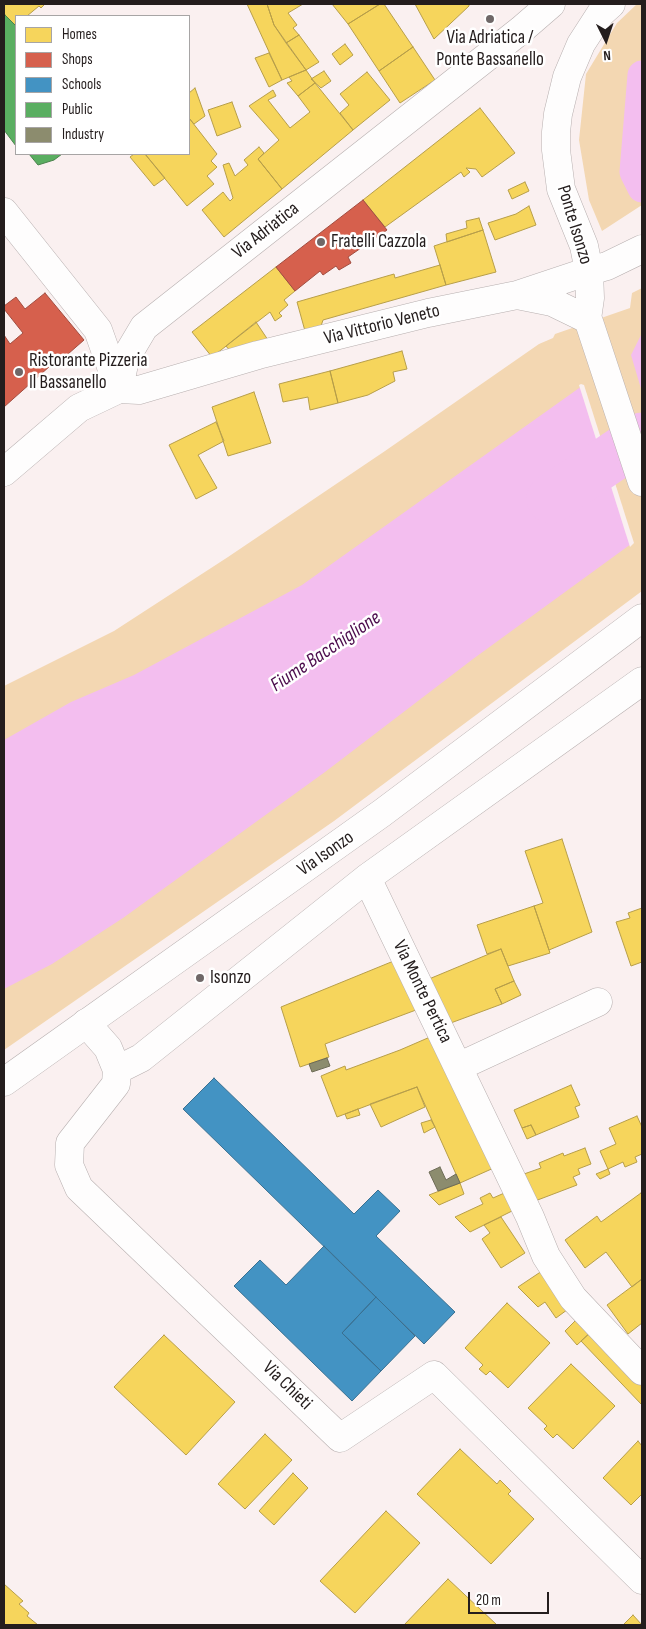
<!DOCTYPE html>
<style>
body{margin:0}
#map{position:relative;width:646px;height:1629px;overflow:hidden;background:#faf0f0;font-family:"Sofia Sans Condensed",sans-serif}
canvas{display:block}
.frame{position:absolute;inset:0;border:5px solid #241d1d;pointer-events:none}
.legend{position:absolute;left:15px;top:15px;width:175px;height:140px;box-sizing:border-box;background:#fff;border:1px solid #a7a5a5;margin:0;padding:6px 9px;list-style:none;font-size:15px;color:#241d1d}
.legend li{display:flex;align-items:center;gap:10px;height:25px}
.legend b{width:25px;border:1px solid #a7a5a5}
.north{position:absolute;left:581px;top:15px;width:50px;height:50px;-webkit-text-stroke:4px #fff;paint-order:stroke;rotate:176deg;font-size:14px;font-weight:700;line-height:20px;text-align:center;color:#241d1d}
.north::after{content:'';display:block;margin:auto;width:18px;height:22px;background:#241d1d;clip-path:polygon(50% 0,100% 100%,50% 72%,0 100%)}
.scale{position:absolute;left:468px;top:1592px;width:81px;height:22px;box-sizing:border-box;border:2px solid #241d1d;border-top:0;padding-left:6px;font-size:15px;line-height:18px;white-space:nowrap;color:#241d1d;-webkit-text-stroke:4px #fff;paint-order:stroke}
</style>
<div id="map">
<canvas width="646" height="1629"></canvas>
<div class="frame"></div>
<ul class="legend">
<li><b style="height:14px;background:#f6d55c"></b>Homes</li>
<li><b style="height:14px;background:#d6604d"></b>Shops</li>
<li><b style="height:14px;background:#4393c3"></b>Schools</li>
<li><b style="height:14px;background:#5aae61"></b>Public</li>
<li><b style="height:14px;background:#8c8c6e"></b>Industry</li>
</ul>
<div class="north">N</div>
<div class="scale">20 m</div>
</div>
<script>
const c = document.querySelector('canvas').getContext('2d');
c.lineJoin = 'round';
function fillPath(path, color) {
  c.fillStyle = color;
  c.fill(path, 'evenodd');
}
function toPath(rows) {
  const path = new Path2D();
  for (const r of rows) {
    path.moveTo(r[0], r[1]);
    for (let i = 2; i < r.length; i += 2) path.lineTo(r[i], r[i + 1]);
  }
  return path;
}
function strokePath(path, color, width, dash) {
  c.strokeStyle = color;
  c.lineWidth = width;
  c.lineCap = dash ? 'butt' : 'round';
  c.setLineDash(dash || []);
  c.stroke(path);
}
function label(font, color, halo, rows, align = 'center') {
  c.font = font + ' "Sofia Sans Condensed",sans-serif';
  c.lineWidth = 5;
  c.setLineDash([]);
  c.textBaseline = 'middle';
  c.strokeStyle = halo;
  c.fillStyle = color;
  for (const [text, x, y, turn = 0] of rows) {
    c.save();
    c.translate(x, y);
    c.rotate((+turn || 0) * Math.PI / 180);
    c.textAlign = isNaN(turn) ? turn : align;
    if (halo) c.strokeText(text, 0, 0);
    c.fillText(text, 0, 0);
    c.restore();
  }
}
const green = toPath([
 [637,4,642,4,642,205,602,231,589,200,579,140,586,74,617,23],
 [642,288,642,591,334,821,4,1050,4,686,114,631,228,557,385,451,539,344,553,338,555,334,630,308,632,293]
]);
const water = toPath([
 [642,333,642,392,631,355],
 [582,386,631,544,473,659,325,772,123,918,52,964,4,989,4,740,71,702,134,675,302,585]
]);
const pier = toPath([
 [581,384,584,385,634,543,630,547,579,385]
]);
const homes = toPath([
 [4,4,45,4,41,8,39,6,27,16,16,16,15,27,5,15,4,17,4,4],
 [247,4,267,4,274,25,306,70,282,80,247,4],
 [267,4,303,4,288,13,297,25,293,28,299,35,286,43,274,25,267,4],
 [332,4,380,4,348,24,332,4],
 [380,4,384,4,413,47,379,71,348,24,380,4],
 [415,4,469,4,469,6,434,39,415,4],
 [299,35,319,62,306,70,286,43,299,35],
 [345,44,353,55,340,65,332,54,345,44],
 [413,47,435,80,400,103,379,71,413,47],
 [269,53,282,80,269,87,255,58,269,53],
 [306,70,315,83,298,96,287,83,292,81,289,77,306,70],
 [324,71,331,81,321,88,311,79,324,71],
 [367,72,390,100,353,130,340,113,349,105,340,94,367,72],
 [315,83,353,130,282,189,258,159,279,140,249,106,273,90,276,96,268,100,290,128,310,112,298,96,315,83],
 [195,88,205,116,194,124,189,118,189,93,195,88],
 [232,102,241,127,217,136,208,110,232,102],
 [480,108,515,153,482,177,476,169,466,168,470,172,464,177,461,172,385,227,363,200,480,108],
 [189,118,217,154,211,161,217,167,207,176,214,184,187,206,145,154,189,154,189,118],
 [259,147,264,153,258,159,282,189,224,237,202,210,223,192,230,201,233,198,223,165,229,163,235,176,248,165,244,160,259,147],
 [134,154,145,154,165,178,154,186,130,157,134,154],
 [525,182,529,191,512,199,508,190,525,182],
 [529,206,536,225,495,240,488,223,516,214,529,206],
 [479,218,483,230,447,242,446,234,467,228,466,221,479,218],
 [483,230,496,272,446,285,434,246,483,230],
 [440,265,446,285,323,320,321,326,305,331,297,302,394,274,395,278,440,265],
 [276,267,295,291,284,300,288,305,279,313,282,316,275,321,270,312,212,357,192,332,276,267],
 [256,322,268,340,231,352,226,346,256,322],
 [402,351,407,369,393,372,395,381,368,395,338,403,330,371,402,351],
 [330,371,338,403,310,410,308,397,283,402,279,384,330,371],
 [254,392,271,443,228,456,212,407,254,392],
 [216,422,224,441,198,455,217,488,196,499,169,445,216,422],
 [562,839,592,932,549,950,534,906,543,903,525,851,562,839],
 [534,906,550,953,508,966,501,949,487,954,477,925,534,906],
 [642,908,642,962,631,966,616,922,630,918,628,913,642,908],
 [501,949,514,981,495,989,502,1004,448,1024,429,979,501,949],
 [401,958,424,1007,325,1044,329,1057,300,1067,281,1007,401,958],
 [514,981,521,995,502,1004,495,989,514,981],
 [437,1034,496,1167,460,1183,417,1087,337,1117,321,1076,345,1066,346,1070,400,1050,437,1034],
 [571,1085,580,1105,575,1107,579,1117,536,1135,531,1125,522,1128,514,1110,571,1085],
 [417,1087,425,1107,381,1127,370,1104,417,1087],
 [358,1109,360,1115,347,1119,345,1114,358,1109],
 [637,1116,642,1127,642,1154,635,1157,637,1162,625,1167,623,1162,608,1169,600,1151,616,1144,609,1128,637,1116],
 [431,1120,435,1127,424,1133,421,1123,431,1120],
 [531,1125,536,1135,527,1139,522,1128,531,1125],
 [585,1148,591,1164,578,1169,580,1174,573,1177,577,1185,535,1201,524,1174,541,1168,539,1163,563,1153,564,1156,585,1148],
 [608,1169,610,1174,600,1179,596,1174,608,1169],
 [460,1183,464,1194,439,1205,429,1195,460,1183],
 [509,1191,516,1209,470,1232,455,1217,483,1204,480,1198,490,1193,493,1198,509,1191],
 [641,1193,642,1195,642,1279,632,1287,606,1252,585,1268,565,1240,597,1216,601,1222,641,1193],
 [501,1217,525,1253,501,1268,482,1239,490,1233,484,1225,501,1217],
 [545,1269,571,1307,556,1318,545,1302,538,1307,518,1287,545,1269],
 [642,1279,642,1323,628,1334,607,1305,642,1279],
 [507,1303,550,1343,508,1388,490,1371,486,1375,479,1369,483,1365,465,1348,507,1303],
 [580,1316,593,1330,577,1345,565,1331,580,1316],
 [593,1330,642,1377,642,1405,581,1341,593,1330],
 [164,1335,235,1402,186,1455,114,1387,164,1335],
 [571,1364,615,1406,573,1449,557,1434,553,1438,544,1429,547,1426,528,1408,571,1364],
 [265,1434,292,1460,245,1509,218,1484,265,1434],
 [638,1441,642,1446,642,1494,631,1505,603,1478,638,1441],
 [460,1449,497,1484,500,1480,511,1491,508,1494,534,1519,491,1564,417,1494,460,1449],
 [293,1473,308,1488,274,1525,259,1511,293,1473],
 [386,1511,420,1543,355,1613,320,1581,386,1511],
 [448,1579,497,1625,404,1625,448,1579],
 [4,1584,23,1601,19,1604,29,1613,27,1616,38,1625,4,1625,4,1584],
 [633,1615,642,1625,623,1625,633,1615]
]);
const shops = toPath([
 [363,200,387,230,348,257,351,263,339,270,336,266,323,275,320,271,295,291,276,267,363,200],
 [45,293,84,340,52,368,50,366,4,407,4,335,10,344,23,333,4,309,4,306,16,297,25,309,45,293]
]);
const schools = toPath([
 [214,1078,354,1214,378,1190,400,1211,376,1236,455,1312,424,1344,183,1109,214,1078],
 [324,1246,376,1297,342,1333,381,1371,352,1401,234,1286,260,1260,286,1285,324,1246],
 [376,1297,415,1336,381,1371,342,1333,376,1297]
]);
const public = toPath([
 [5,15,16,26,16,146,4,130,4,17,5,15],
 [29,154,62,154,54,160,38,165,29,154]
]);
const industry = toPath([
 [327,1058,330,1066,312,1072,309,1064,327,1058],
 [440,1167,446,1180,456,1174,460,1183,438,1191,429,1172,440,1167]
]);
const canal = toPath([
 [642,75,634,172,642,188]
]);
const river = toPath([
 [551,499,642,437]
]);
const minor = toPath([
 [4,212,98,330,119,389],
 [367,878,530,1217,546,1256,573,1298,642,1371],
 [86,1023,108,1048,117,1070,116,1084,70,1143,69,1165,79,1188,340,1438,434,1375,642,1580],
 [458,1067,598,1002],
 [117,1070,141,1058,367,878,642,681]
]);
const tertiary = toPath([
 [589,271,607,266,642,249]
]);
const secondary = toPath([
 [517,295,552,302,587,319,589,322,642,482],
 [587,319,590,298,589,271,584,246,561,189,556,150,556,132,558,114,567,77,581,44,601,13,611,4],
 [119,389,125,359,144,327,521,30,551,4],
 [119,389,139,390,258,355,428,313,517,295,589,271],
 [4,472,79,408,119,389],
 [4,1082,382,813,642,618]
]);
const markers = [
 [490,19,5,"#6f6767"],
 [321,242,5,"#6f6767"],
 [19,372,5,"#6f6767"],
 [200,978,5,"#6f6767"]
];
const poiNames = [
 ["Via Adriatica /",490,38,"center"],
 ["Ponte Bassanello",490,60,"center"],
 ["Fratelli Cazzola",331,242],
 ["Ristorante Pizzeria",29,361],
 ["Il Bassanello",29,383],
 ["Isonzo",210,978]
];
const streetNames = [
 ["Ponte Isonzo",574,225,73],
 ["Via Adriatica",266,231,-38],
 ["Via Vittorio Veneto",382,325,-14],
 ["Via Isonzo",326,854,-35],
 ["Via Monte Pertica",422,992,64],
 ["Via Chieti",287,1386,44]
];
const waterNames = [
 ["Fiume Bacchiglione",326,652,-34]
];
fillPath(green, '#f3d7b2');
fillPath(water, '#f3beef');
fillPath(pier, '#faf0f0');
fillPath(homes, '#f6d55c');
strokePath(homes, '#b79e49', 1);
fillPath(shops, '#d6604d');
strokePath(shops, '#a14c3f', 1);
fillPath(schools, '#4393c3');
strokePath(schools, '#3a7091', 1);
fillPath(public, '#5aae61');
strokePath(public, '#4a824d', 1);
fillPath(industry, '#8c8c6e');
strokePath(industry, '#6d6b56', 1);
strokePath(canal, '#f3beef', 29);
strokePath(river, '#f3beef', 49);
strokePath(minor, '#b7afaf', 29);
strokePath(tertiary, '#b7afaf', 29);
strokePath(secondary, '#b7afaf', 29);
strokePath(minor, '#fefdfd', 28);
strokePath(tertiary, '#fefdfd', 28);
strokePath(secondary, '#fefdfd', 28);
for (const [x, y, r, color] of markers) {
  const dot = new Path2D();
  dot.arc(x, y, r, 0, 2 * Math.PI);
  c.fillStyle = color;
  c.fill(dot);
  strokePath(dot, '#fff', 2);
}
label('19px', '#241d1d', '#fff', poiNames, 'left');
label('19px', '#241d1d', '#fff', streetNames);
label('italic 20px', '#4b0b4c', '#fff', waterNames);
</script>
